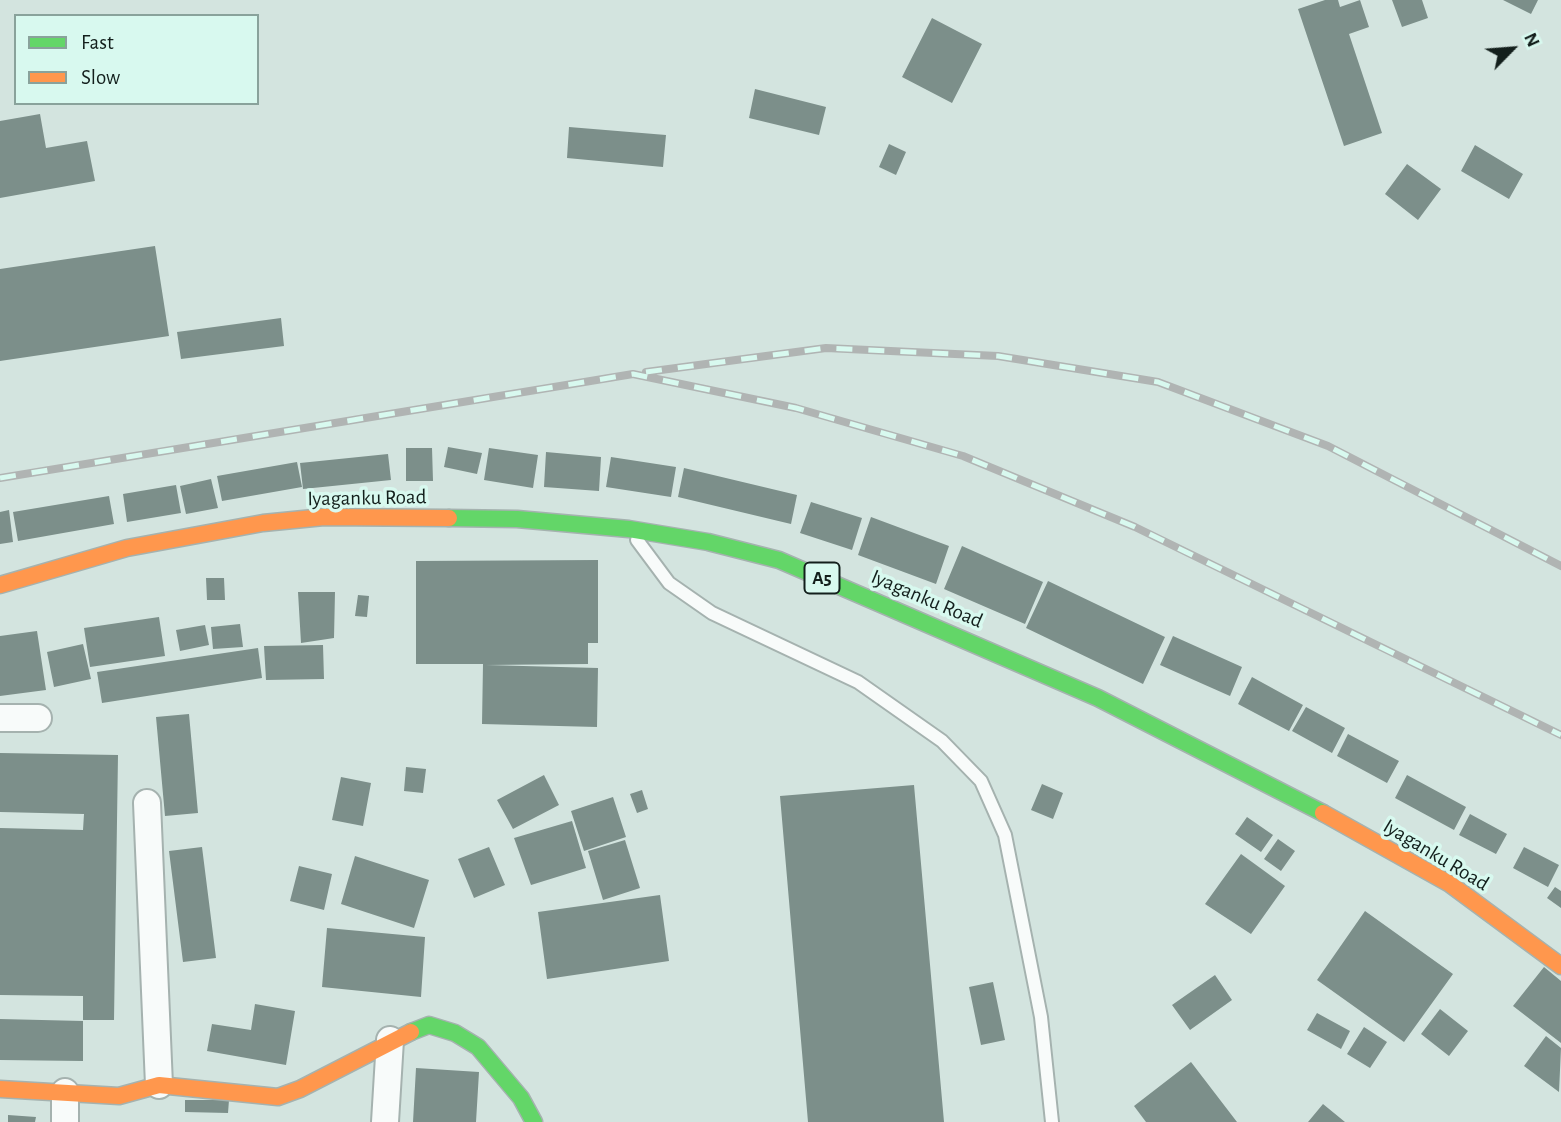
<!DOCTYPE html>
<style>
body{margin:0}
#map{position:relative;width:1561px;height:1122px;overflow:hidden;background:#d3e4df;font-family:"Alegreya Sans",sans-serif}
canvas{display:block}
.legend{position:absolute;left:14px;top:14px;width:245px;height:91px;box-sizing:border-box;background:#d8f9ef;border:2px solid #89a29b;margin:0;padding:9px 12px;list-style:none;font-size:21px;color:#131f1c}
.legend li{display:flex;align-items:center;gap:14px;height:35px}
.legend b{width:35px;border:2px solid #89a29b}
.north{position:absolute;left:1477px;top:14px;width:70px;height:70px;-webkit-text-stroke:5px #d8f9ef;paint-order:stroke;rotate:65deg;font-size:19px;font-weight:700;line-height:28px;text-align:center;color:#131f1c}
.north::after{content:'';display:block;margin:auto;width:24px;height:32px;background:#131f1c;clip-path:polygon(50% 0,100% 100%,50% 72%,0 100%)}
</style>
<div id="map">
<canvas width="1561" height="1122"></canvas>
<ul class="legend">
<li><b style="height:9px;background:#63d668"></b>Fast</li>
<li><b style="height:9px;background:#ff974d"></b>Slow</li>
</ul>
<div class="north">N</div>
</div>
<script>
const c = document.querySelector('canvas').getContext('2d');
c.lineJoin = 'round';
function fillPath(path, color) {
  c.fillStyle = color;
  c.fill(path, 'evenodd');
}
function toPath(rows) {
  const path = new Path2D();
  for (const r of rows) {
    path.moveTo(r[0], r[1]);
    for (let i = 2; i < r.length; i += 2) path.lineTo(r[i], r[i + 1]);
  }
  return path;
}
function strokePath(path, color, width, dash) {
  c.strokeStyle = color;
  c.lineWidth = width;
  c.lineCap = dash ? 'butt' : 'round';
  c.setLineDash(dash || []);
  c.stroke(path);
}
function label(font, color, halo, rows, align = 'center') {
  c.font = font + ' "Alegreya Sans",sans-serif';
  c.lineWidth = 7;
  c.setLineDash([]);
  c.textBaseline = 'middle';
  c.strokeStyle = halo;
  c.fillStyle = color;
  for (const [text, x, y, turn = 0] of rows) {
    c.save();
    c.translate(x, y);
    c.rotate((+turn || 0) * Math.PI / 180);
    c.textAlign = isNaN(turn) ? turn : align;
    if (halo) c.strokeText(text, 0, 0);
    c.fillText(text, 0, 0);
    c.restore();
  }
}
const building = toPath([
 [1325,0,1338,0,1340,7,1360,0,1369,27,1349,34,1382,133,1344,146,1298,9],
 [1392,0,1422,0,1428,18,1402,27],
 [1503,0,1538,0,1531,14],
 [932,18,982,44,952,103,902,77],
 [755,89,826,107,819,135,749,118],
 [40,114,46,148,87,141,95,181,0,198,0,121],
 [569,127,666,135,663,167,567,158],
 [889,144,906,152,896,175,879,167],
 [1475,145,1523,174,1509,199,1461,171],
 [1407,164,1441,189,1418,220,1385,194],
 [155,246,169,336,0,361,0,269],
 [281,318,284,346,181,359,177,332],
 [448,447,482,453,477,474,444,467],
 [406,448,432,448,433,481,406,481],
 [489,448,538,455,533,488,484,480],
 [546,452,601,457,599,491,544,487],
 [388,454,391,480,303,489,300,463],
 [611,457,676,467,671,497,606,487],
 [297,462,302,487,222,501,217,476],
 [684,468,797,495,791,524,678,497],
 [211,479,218,508,186,514,180,486],
 [176,485,181,513,127,522,123,494],
 [109,496,114,524,18,541,13,512],
 [811,502,862,518,852,550,800,533],
 [9,510,13,542,0,544,0,512],
 [871,517,949,546,936,584,858,555],
 [962,546,1043,582,1025,624,944,589],
 [598,560,598,643,588,643,588,664,486,665,598,668,597,727,482,724,483,664,416,664,416,561],
 [206,578,224,578,225,600,207,600],
 [1048,581,1165,637,1143,684,1026,628],
 [298,592,335,592,334,638,301,643],
 [358,595,369,596,367,617,355,616],
 [159,617,165,656,90,667,84,628],
 [240,624,243,647,213,649,211,627],
 [205,625,209,645,180,651,176,630],
 [37,631,46,690,0,696,0,636],
 [1173,636,1242,667,1230,696,1160,665],
 [83,644,91,679,54,687,47,652],
 [323,645,324,679,266,680,264,646],
 [258,648,262,678,102,703,97,672],
 [1252,677,1303,705,1289,731,1238,704],
 [1306,707,1345,728,1332,753,1292,731],
 [189,714,198,813,165,816,156,717],
 [1348,734,1399,761,1387,783,1337,756],
 [0,753,118,755,114,1020,83,1020,83,996,0,995,0,828,83,830,84,814,0,812],
 [406,767,426,769,423,793,404,791],
 [544,775,559,805,513,829,497,800],
 [1407,775,1466,807,1454,830,1395,798],
 [341,777,371,783,363,826,332,820],
 [1042,784,1063,793,1053,819,1031,810],
 [914,785,944,1122,808,1122,780,796],
 [642,790,648,809,637,813,630,794],
 [613,797,626,837,584,851,571,811],
 [1470,814,1507,834,1496,854,1459,835],
 [1247,817,1273,835,1261,852,1235,834],
 [572,821,586,868,531,885,514,838],
 [1278,839,1295,851,1281,871,1264,859],
 [625,840,640,888,603,900,588,851],
 [202,847,216,958,183,962,169,851],
 [489,847,505,885,474,898,458,859],
 [1524,847,1559,865,1548,887,1513,868],
 [1241,854,1285,886,1251,934,1205,904],
 [355,856,429,880,414,928,341,904],
 [299,866,332,874,324,910,290,901],
 [1555,887,1561,891,1561,908,1547,898],
 [660,895,669,961,547,979,538,912],
 [1365,911,1453,974,1404,1042,1317,980],
 [327,928,425,937,421,997,322,987],
 [1544,967,1561,981,1561,1043,1513,1006],
 [1215,975,1232,1000,1190,1030,1172,1005],
 [993,982,1005,1040,981,1045,969,987],
 [255,1004,295,1011,286,1065,207,1051,212,1024,251,1030],
 [1440,1009,1468,1031,1449,1056,1421,1034],
 [1317,1013,1350,1031,1341,1049,1307,1030],
 [0,1019,83,1021,83,1061,0,1060],
 [1364,1027,1387,1042,1370,1068,1347,1054],
 [1546,1036,1561,1048,1559,1092,1524,1066],
 [1191,1062,1237,1122,1146,1122,1134,1106],
 [416,1068,479,1072,476,1122,413,1122],
 [185,1100,229,1100,228,1113,185,1112],
 [1323,1104,1345,1122,1308,1122],
 [8,1115,36,1117,35,1122,8,1122]
]);
const lane = toPath([
 [637,540,669,583,712,613,858,682,942,741,981,781,1005,835,1041,1017,1052,1122]
]);
const street = toPath([
 [0,718,38,718],
 [147,803,159,1085],
 [65,1092,65,1122],
 [385,1122,390,1040]
]);
const fast = toPath([
 [449,518,517,519,629,529,708,542,779,560,1098,698,1323,813],
 [411,1032,429,1025,455,1033,478,1047,521,1098,534,1122]
]);
const slow = toPath([
 [0,585,127,548,263,523,324,517,449,518],
 [1323,813,1450,884,1561,966],
 [0,1089,119,1096,159,1085,278,1097,300,1089,411,1032]
]);
const rail = toPath([
 [646,372,826,348,998,356,1158,382,1328,446,1561,566],
 [0,478,633,374,796,408,963,456,1135,527,1561,735]
]);
const shields = [
 [822,578,35]
];
const shieldNames = [
 ["A5",822,578]
];
const streetNames = [
 ["Iyaganku Road",367,498,-1],
 ["Iyaganku Road",927,599,23],
 ["Iyaganku Road",1436,855,31]
];
fillPath(building, '#7c8f8a');
strokePath(lane, '#a5b2af', 16);
strokePath(street, '#a5b2af', 30);
strokePath(fast, '#a5b2af', 19);
strokePath(slow, '#a5b2af', 19);
strokePath(lane, '#f8fbfa', 12);
strokePath(street, '#f8fbfa', 26);
strokePath(fast, '#63d668', 16);
strokePath(slow, '#ff974d', 16);
strokePath(rail, '#b0b4b3', 8);
strokePath(rail, '#d8f9ef', 5, [16]);
for (const [x, y, w] of shields) {
  const box = new Path2D();
  box.roundRect(x - w / 2, y - 15.5, w, 31, 5);
  c.fillStyle = '#d8f9ef';
  c.fill(box);
  strokePath(box, '#131f1c', 2);
}
label('bold 19px', '#131f1c', null, shieldNames);
label('21px', '#131f1c', '#d8f9ef', streetNames);
</script>
